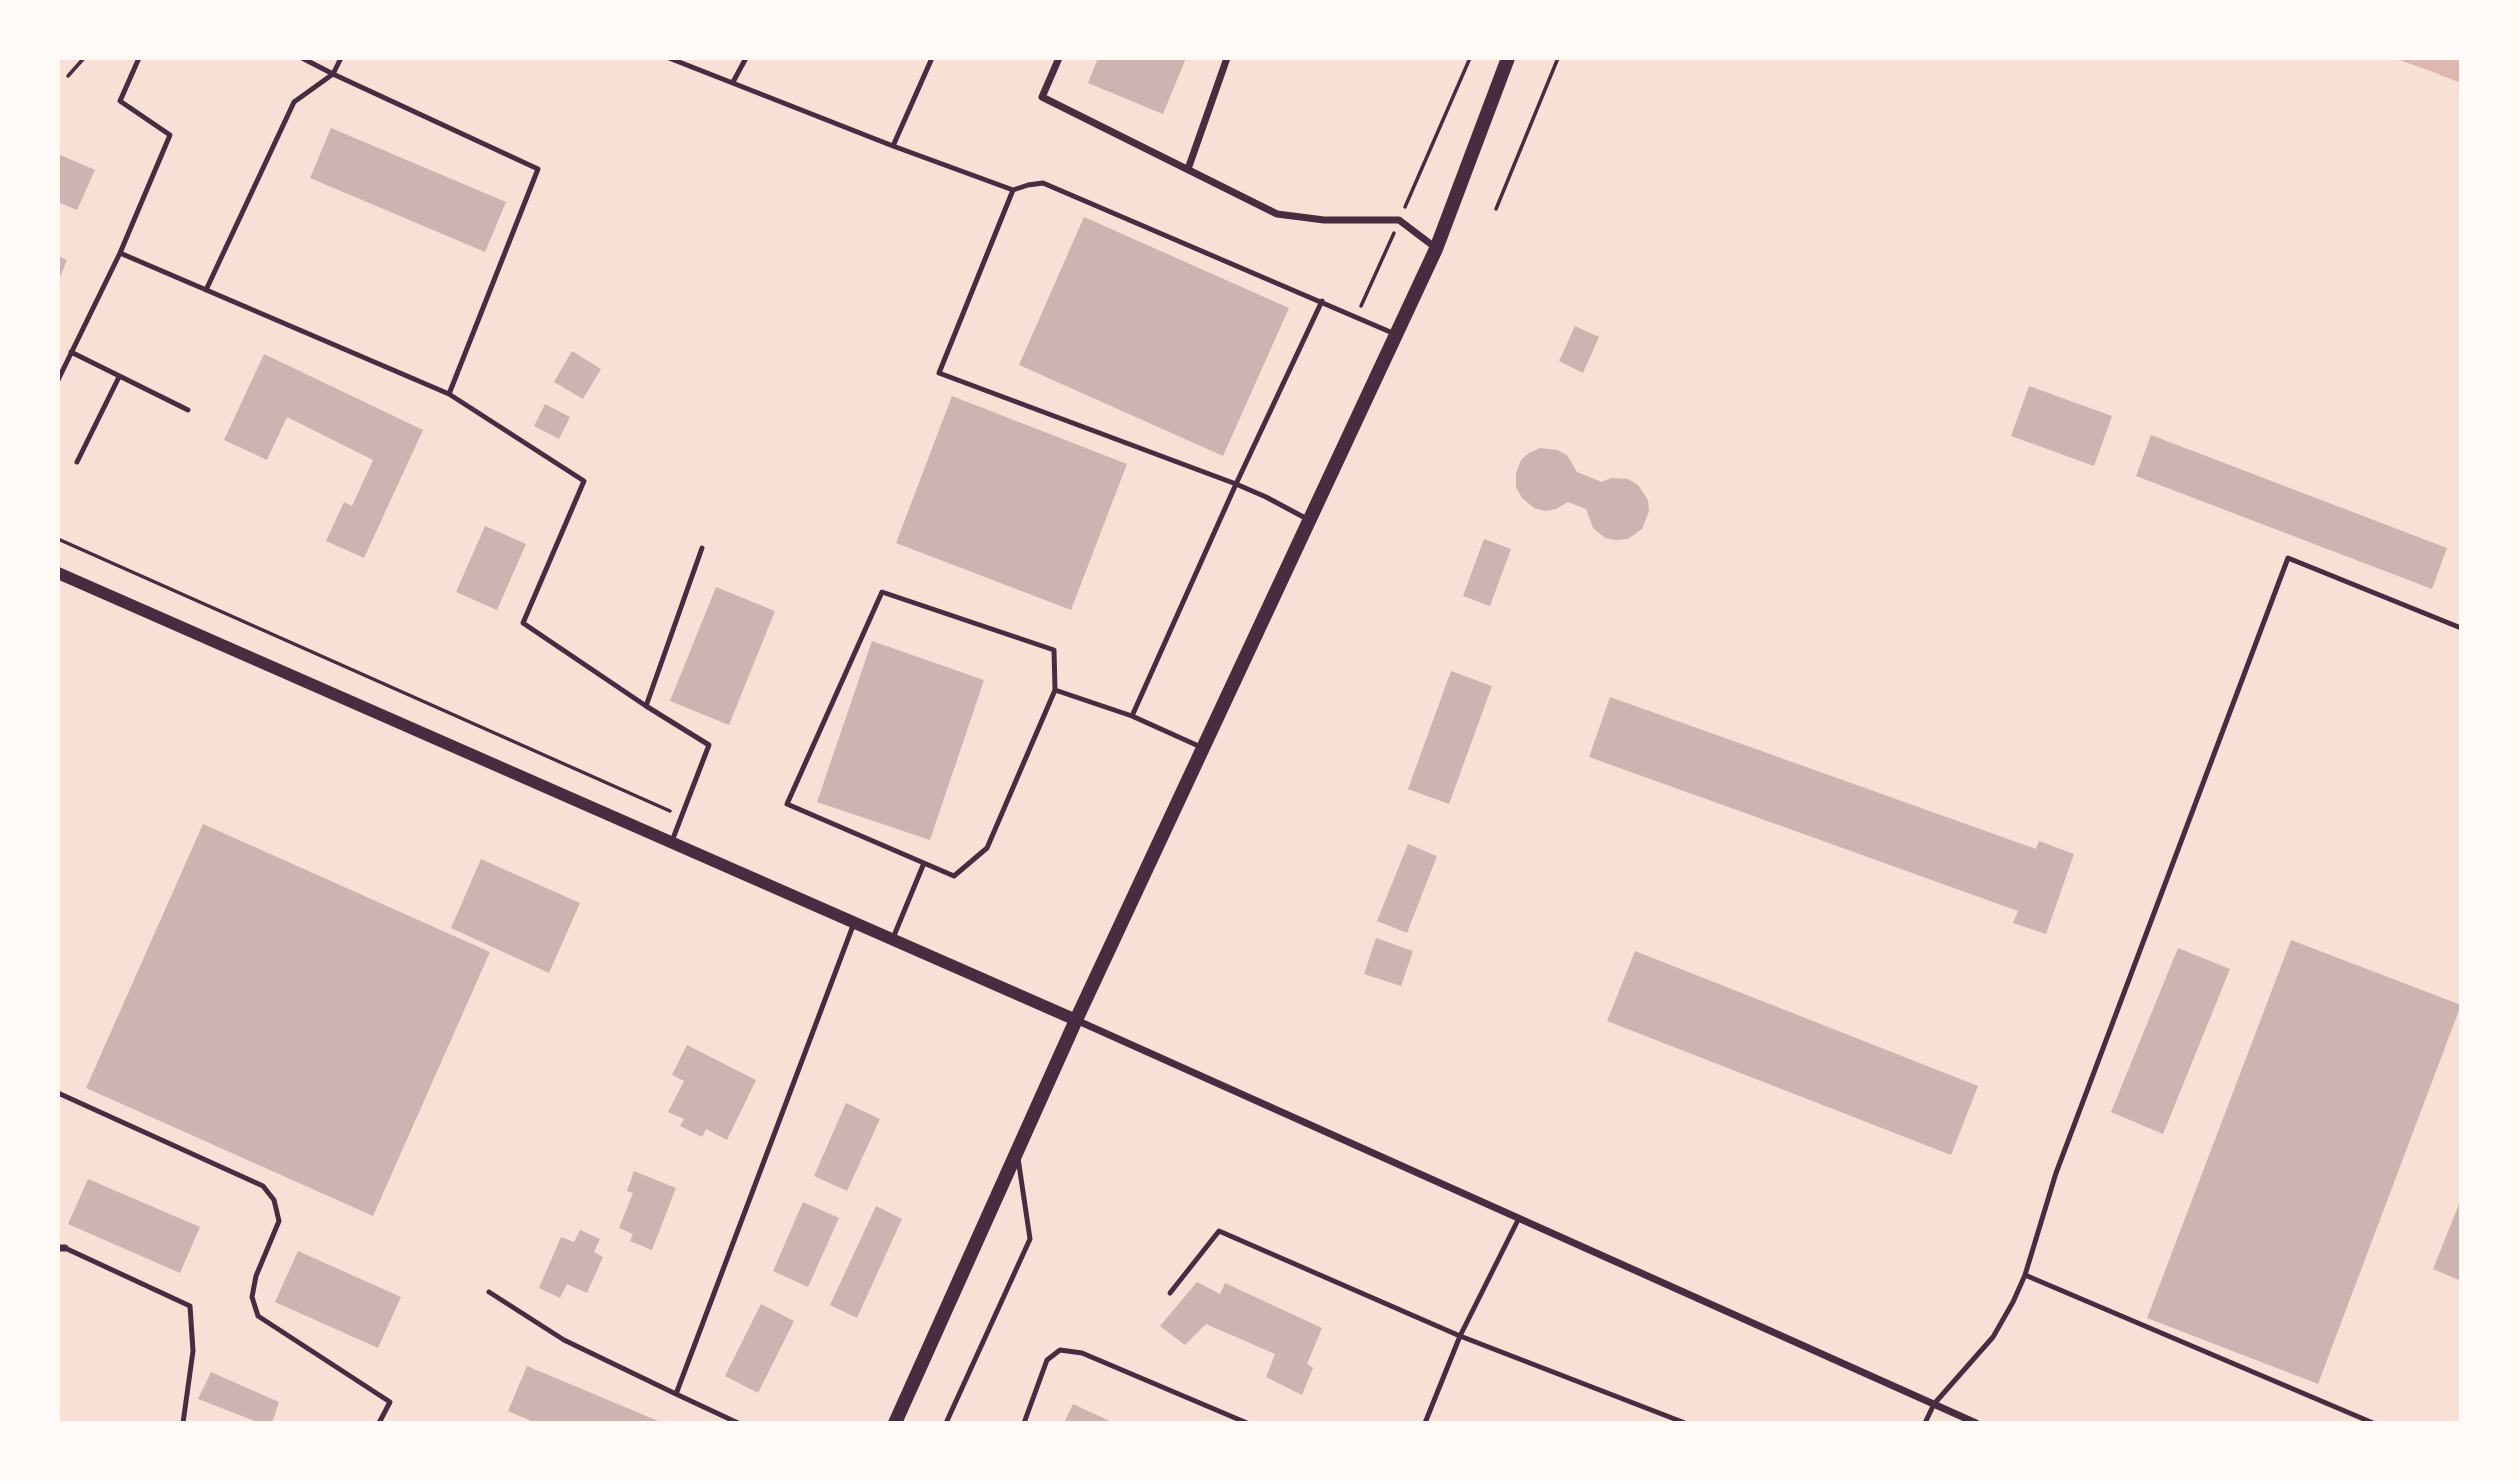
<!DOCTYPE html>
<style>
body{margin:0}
#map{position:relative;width:2519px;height:1481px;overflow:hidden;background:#f7e1d7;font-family:"PT Serif",serif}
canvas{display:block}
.frame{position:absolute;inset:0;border:60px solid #fffaf5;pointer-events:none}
</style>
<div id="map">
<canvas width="2519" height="1481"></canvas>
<div class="frame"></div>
</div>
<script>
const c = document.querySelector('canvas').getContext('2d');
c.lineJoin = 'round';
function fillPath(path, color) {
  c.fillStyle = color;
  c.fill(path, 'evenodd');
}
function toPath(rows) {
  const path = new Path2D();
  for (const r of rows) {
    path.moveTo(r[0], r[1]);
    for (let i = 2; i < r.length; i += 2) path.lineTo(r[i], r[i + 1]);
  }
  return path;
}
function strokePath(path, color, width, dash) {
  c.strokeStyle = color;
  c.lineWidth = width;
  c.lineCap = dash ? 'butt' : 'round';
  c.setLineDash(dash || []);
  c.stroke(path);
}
const water = toPath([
 [2394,58,2461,58,2461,83,2430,71]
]);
const building = toPath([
 [1098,58,1186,58,1163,114,1088,83],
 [331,128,506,202,485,252,310,178],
 [58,154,95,170,77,210,58,202],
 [1084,217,1289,308,1223,456,1019,365],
 [58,256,67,260,58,282],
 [1575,326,1599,337,1583,373,1559,361],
 [572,351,601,369,583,399,554,382],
 [264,354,423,430,364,558,326,541,344,502,352,506,373,460,287,417,267,460,224,440],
 [2029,386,2112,416,2094,466,2011,436],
 [952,396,1127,464,1071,610,896,543],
 [545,404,570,417,559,439,534,426],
 [2151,435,2447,548,2432,589,2136,476],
 [1540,448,1557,450,1567,455,1577,472,1602,482,1611,478,1628,479,1638,485,1648,500,1649,511,1642,529,1628,539,1616,540,1605,538,1593,528,1586,509,1568,502,1556,509,1545,511,1534,508,1522,498,1516,487,1516,473,1521,460,1529,453],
 [485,526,526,544,497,610,456,592],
 [1484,539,1511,549,1490,606,1463,596],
 [716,587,775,611,729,725,670,701],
 [872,641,984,680,930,840,817,802],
 [1451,671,1492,686,1449,804,1408,789],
 [1610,697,2036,849,2039,841,2074,854,2046,934,2013,923,2018,911,1589,757],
 [203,824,490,952,373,1216,86,1088],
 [1408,844,1437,856,1407,933,1377,921],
 [481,859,580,903,549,973,451,928],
 [1376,938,1413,951,1401,986,1364,974],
 [2291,940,2461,1005,2318,1384,2147,1318],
 [2178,948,2230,969,2163,1134,2111,1112],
 [1635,951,1978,1086,1951,1155,1607,1021],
 [687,1045,756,1080,727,1140,706,1129,702,1137,680,1126,684,1119,668,1112,684,1081,672,1075],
 [846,1103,880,1119,847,1191,814,1176],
 [634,1171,676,1188,652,1250,630,1241,633,1234,619,1228,633,1193,627,1191],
 [88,1179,200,1227,180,1273,68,1224],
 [2461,1199,2461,1281,2433,1269],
 [803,1202,839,1218,808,1287,773,1271],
 [876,1206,902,1219,857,1318,830,1305],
 [580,1230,600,1239,594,1252,603,1257,587,1293,567,1284,560,1298,539,1288,561,1237,574,1242],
 [298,1251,401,1297,378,1348,275,1302],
 [1197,1282,1220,1294,1225,1283,1322,1328,1307,1364,1313,1368,1302,1395,1266,1377,1275,1354,1206,1324,1185,1345,1160,1326],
 [761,1304,794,1321,758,1393,725,1376],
 [527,1366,663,1423,536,1423,508,1411],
 [211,1372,279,1402,272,1423,260,1423,198,1399],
 [1073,1404,1114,1423,1064,1423]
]);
const path = toPath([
 [68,76,84,58],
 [1405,207,1470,58],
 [1496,209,1558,58],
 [1361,306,1394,233],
 [58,539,670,811]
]);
const service = toPath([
 [302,58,333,74,538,169,449,394,584,481,523,623,646,706],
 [669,58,893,146,1013,190],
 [733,82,746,58],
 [893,146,932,58],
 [120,253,449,394],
 [206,290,294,102,333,74,341,58],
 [71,352,188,410],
 [58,380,120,253,170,135,120,101,139,58],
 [77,462,119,377],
 [1309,520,1266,497,1236,484,1322,301],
 [1055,690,1054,650,882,592,787,804,954,876,987,848,1055,690,1132,716,1236,484,939,373,1013,190,1028,185,1043,183,1395,334],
 [1132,716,1203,748],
 [672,841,709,745,646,706,702,548],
 [893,938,924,863],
 [58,1093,263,1186,274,1200,279,1221,256,1276,252,1297,258,1316,390,1402,379,1423],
 [65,1248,190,1306,193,1351,183,1423],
 [2025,1275,2373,1423],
 [489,1292,564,1340,676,1394],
 [1170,1293,1219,1231,1460,1336,1519,1218],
 [738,1423,676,1394,854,923],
 [946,1423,1030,1239,1018,1158],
 [1024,1423,1047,1360,1060,1350,1082,1353,1247,1423],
 [1425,1423,1460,1336,1685,1423],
 [1925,1423,1934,1404,1993,1337,2013,1302,2025,1275,2056,1173,2288,558,2461,628]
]);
const minor = toPath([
 [1059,58,1042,97,1277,214,1324,220,1399,220,1436,248],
 [1188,169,1227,58],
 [1076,1020,1976,1423],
 [58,1248,65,1248]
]);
const tertiary = toPath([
 [58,573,1076,1020]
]);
const secondary = toPath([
 [895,1423,1076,1020,1436,249,1508,58]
]);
fillPath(water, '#dcb8b0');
fillPath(building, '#ccb4b1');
strokePath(path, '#4a2c40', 3.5);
strokePath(service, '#4a2c40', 5);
strokePath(minor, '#4a2c40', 7);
strokePath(tertiary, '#4a2c40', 12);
strokePath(secondary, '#4a2c40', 14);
</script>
